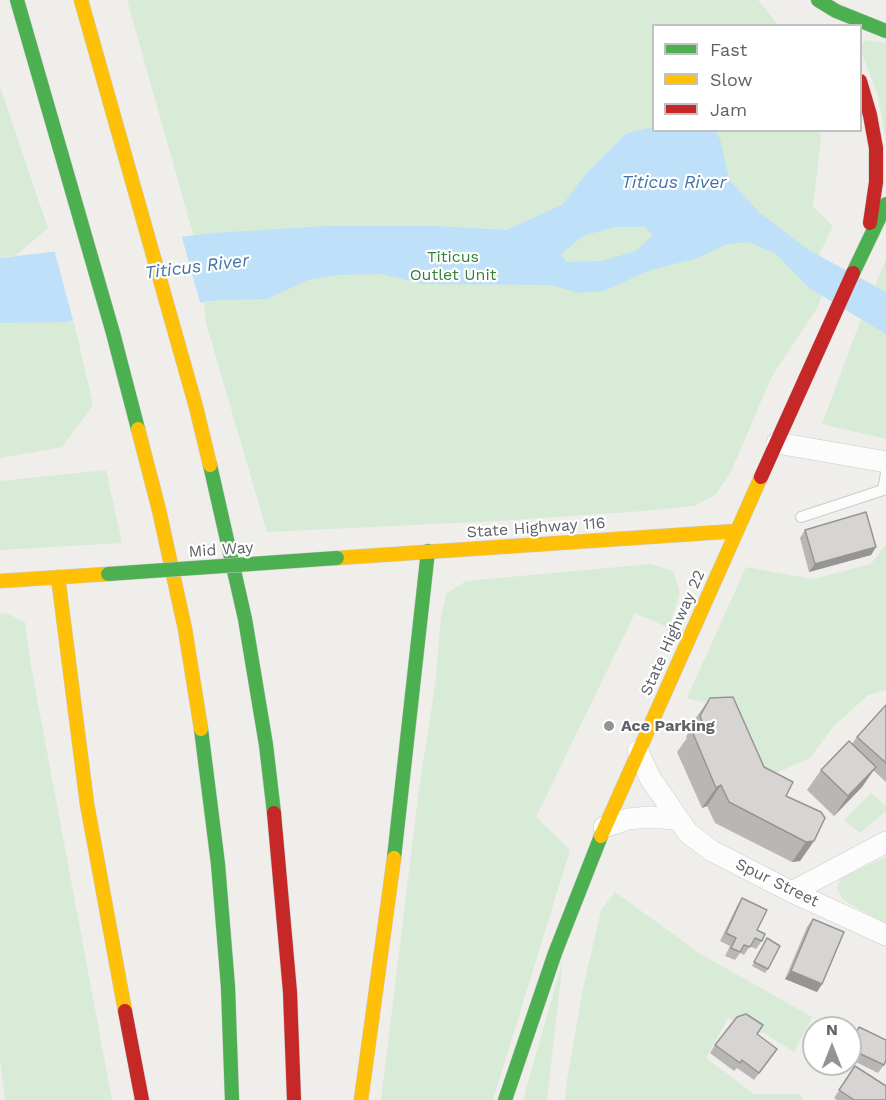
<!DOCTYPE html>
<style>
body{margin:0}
#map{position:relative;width:886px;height:1100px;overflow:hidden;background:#efeeea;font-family:"Work Sans",sans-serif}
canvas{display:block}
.legend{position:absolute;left:652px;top:24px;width:210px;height:108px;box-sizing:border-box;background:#fff;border:2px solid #bfc1c3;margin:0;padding:8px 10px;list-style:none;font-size:18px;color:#5f6368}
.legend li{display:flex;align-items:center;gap:12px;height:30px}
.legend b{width:30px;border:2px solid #bfc1c3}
.north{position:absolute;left:802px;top:1016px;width:60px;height:60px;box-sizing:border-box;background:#fff;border:2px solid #bfc1c3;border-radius:50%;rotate:0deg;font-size:16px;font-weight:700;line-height:24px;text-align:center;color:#5f6368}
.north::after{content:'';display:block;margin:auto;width:21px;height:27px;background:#919496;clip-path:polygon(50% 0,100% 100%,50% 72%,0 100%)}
</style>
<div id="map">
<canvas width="886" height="1100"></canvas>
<ul class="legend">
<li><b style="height:8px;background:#4caf50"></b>Fast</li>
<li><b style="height:8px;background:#ffc107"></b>Slow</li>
<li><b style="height:8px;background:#c62828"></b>Jam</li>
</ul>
<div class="north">N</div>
</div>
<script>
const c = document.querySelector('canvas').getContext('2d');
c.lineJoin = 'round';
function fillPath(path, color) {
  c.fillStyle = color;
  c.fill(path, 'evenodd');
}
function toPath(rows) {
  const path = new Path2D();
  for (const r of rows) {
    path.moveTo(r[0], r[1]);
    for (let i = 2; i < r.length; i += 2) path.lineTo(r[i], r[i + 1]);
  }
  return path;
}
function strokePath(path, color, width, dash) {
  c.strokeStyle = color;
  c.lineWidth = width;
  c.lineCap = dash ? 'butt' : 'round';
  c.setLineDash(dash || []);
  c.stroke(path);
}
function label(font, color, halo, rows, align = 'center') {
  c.font = font + ' "Work Sans",sans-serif';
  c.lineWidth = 4.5;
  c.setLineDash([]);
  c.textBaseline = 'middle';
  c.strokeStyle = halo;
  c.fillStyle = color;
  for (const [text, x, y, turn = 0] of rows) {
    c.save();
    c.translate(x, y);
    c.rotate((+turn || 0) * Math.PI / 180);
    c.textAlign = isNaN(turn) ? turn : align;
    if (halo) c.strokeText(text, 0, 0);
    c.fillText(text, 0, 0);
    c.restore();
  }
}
const green = toPath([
 [127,0,758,0,778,25,654,26,654,130,820,131,821,137,813,207,833,226,805,284,822,296,816,310,771,378,730,474,715,495,694,506,644,511,498,521,267,532,206,323,204,303,212,301],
 [866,40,886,43,886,143,878,96,861,51,862,44],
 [0,87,48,228,15,256,0,257],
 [886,259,886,439,822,424,861,319,871,325,885,292,875,286],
 [14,322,74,322,93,405,62,447,0,458,0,323],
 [106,470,122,543,0,550,0,481],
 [886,544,886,690,868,695,832,728,810,758,774,774,759,775,708,703,687,698,746,567,813,579,871,564],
 [651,564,673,571,680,592,669,628,635,613,536,817,570,850,493,1100,381,1100,419,789,435,686,441,618,446,594,466,581],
 [0,613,8,614,25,622,31,666,112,1100,5,1100,0,1059],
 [871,793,886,806,886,811,860,833,844,820],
 [886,857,886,924,843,900,837,888,841,878],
 [615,892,699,953,812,1017,794,1052,764,1033,728,1018,706,1058,754,1094,799,1094,804,1100,565,1100,567,1079,583,989,601,910],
 [563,959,547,1100,523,1100]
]);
const water = toPath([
 [653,127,654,130,715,131,720,139,729,180,760,213,807,249,886,292,886,334,809,288,776,254,749,242,727,244,698,258,651,270,603,291,579,293,551,285,423,284,381,274,339,275,308,280,267,299,219,300,66,322,0,323,0,258,214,233,327,226,436,226,506,230,562,205,587,173,627,133],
 [614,227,645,227,653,235,636,251,602,261,566,262,561,254,583,236]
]);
const pier = toPath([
 [181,234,201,306,74,324,54,249]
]);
const lane = toPath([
 [801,517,883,490,886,473]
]);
const street = toPath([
 [777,443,886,462],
 [638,751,650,778,688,833,712,851,792,892,886,935],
 [604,827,628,819,650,817,676,819],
 [792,892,886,842]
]);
const fast = toPath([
 [17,0,113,333,138,429],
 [818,0,836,11,886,31],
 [853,273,886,204],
 [210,465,245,619,266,745,274,813],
 [201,729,218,864,228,987,232,1100],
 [394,858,428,551],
 [505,1100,555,953,601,836]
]);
const slow = toPath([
 [81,0,196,407,210,465],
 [138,429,159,510,185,629,201,729],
 [337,558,737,531],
 [58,577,87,804,125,1011],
 [0,581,108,574],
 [601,836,761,477],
 [361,1100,394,858]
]);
const jam = toPath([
 [860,81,870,115,876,148,876,182,870,223],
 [761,477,853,273],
 [274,813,290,992,294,1100],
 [125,1011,142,1100]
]);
const fastBridge = toPath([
 [108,574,337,558]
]);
const wall = toPath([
 [805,530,876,547,871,555,809,572,800,538],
 [710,698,786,796,814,841,800,861,792,862,715,823,707,806,702,808,677,752,687,738,686,737,695,719],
 [886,705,886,782,873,770,862,787,834,816,807,790,821,770,852,744,857,737],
 [742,898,762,941,756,949,750,946,744,955,740,953,735,960,725,956,730,946,720,941,737,906],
 [813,919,822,984,817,992,785,979,807,927],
 [767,938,768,969,765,973,752,966],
 [859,1027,884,1065,878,1073,850,1059,850,1042],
 [757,1034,777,1049,754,1080,737,1068,734,1071,710,1053,715,1045],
 [855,1066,886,1100,837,1100,834,1098]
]);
const shadedWall = toPath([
 [876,547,871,555,809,572,815,564],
 [876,767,862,787,834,816,848,796],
 [721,785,707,806,702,808,716,788],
 [814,841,800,861,792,862,806,842],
 [791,971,822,984,817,992,785,979]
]);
const building = toPath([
 [866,512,876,547,815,564,805,530,866,512],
 [733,697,764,767,793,782,786,796,821,812,825,818,814,841,806,842,729,802,721,785,716,788,692,731,704,726,700,716,710,698,733,697],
 [886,705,886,763,857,737,886,705],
 [849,741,876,767,848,796,821,770,849,741],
 [742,898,767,910,757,930,765,934,762,941,755,938,750,947,744,945,740,952,731,948,736,938,726,933,742,898],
 [813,919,844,932,822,984,791,971,813,919],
 [767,938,780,946,768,969,754,962,767,938],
 [746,1014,763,1025,757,1034,777,1049,759,1073,742,1060,740,1063,715,1045,737,1017,746,1014],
 [859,1027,886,1040,886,1060,884,1065,850,1049,850,1045,859,1027],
 [855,1066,886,1086,886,1100,854,1100,839,1090,855,1066]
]);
const markers = [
 [609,726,6,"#919496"]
];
const parkNames = [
 ["Titicus",453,257],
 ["Outlet Unit",453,275]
];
const streetNames = [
 ["State Highway 116",536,528,-4],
 ["Mid Way",221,550,-4],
 ["State Highway 22",673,633,-66],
 ["Spur Street",777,883,26]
];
const poiNames = [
 ["Ace Parking",621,726]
];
const waterNames = [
 ["Titicus River",674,183],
 ["Titicus River",197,267,-7]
];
fillPath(green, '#d8ebd6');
fillPath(water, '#bfe0f9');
fillPath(pier, '#efeeea');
strokePath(lane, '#cbcccc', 12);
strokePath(street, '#cbcccc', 22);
strokePath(fast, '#cacacb', 15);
strokePath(slow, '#cacacb', 15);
strokePath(jam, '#cacacb', 15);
strokePath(lane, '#fdfcfc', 10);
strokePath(street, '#fdfcfc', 21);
strokePath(fast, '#4caf50', 14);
strokePath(slow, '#ffc107', 14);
strokePath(jam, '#c62828', 14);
strokePath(fastBridge, '#cacacb', 15, []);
strokePath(fastBridge, '#4caf50', 14);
fillPath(wall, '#b8b7b5');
fillPath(shadedWall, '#969594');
fillPath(building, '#d6d5d3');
strokePath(building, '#969594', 1.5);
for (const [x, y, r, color] of markers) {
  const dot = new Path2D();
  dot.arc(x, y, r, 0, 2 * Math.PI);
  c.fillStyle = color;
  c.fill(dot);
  strokePath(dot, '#fff', 2);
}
label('16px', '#348238', '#fff', parkNames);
label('16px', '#5f6368', '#fff', streetNames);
label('bold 16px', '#5f6368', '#fff', poiNames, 'left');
label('italic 18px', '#4174aa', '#fff', waterNames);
</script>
